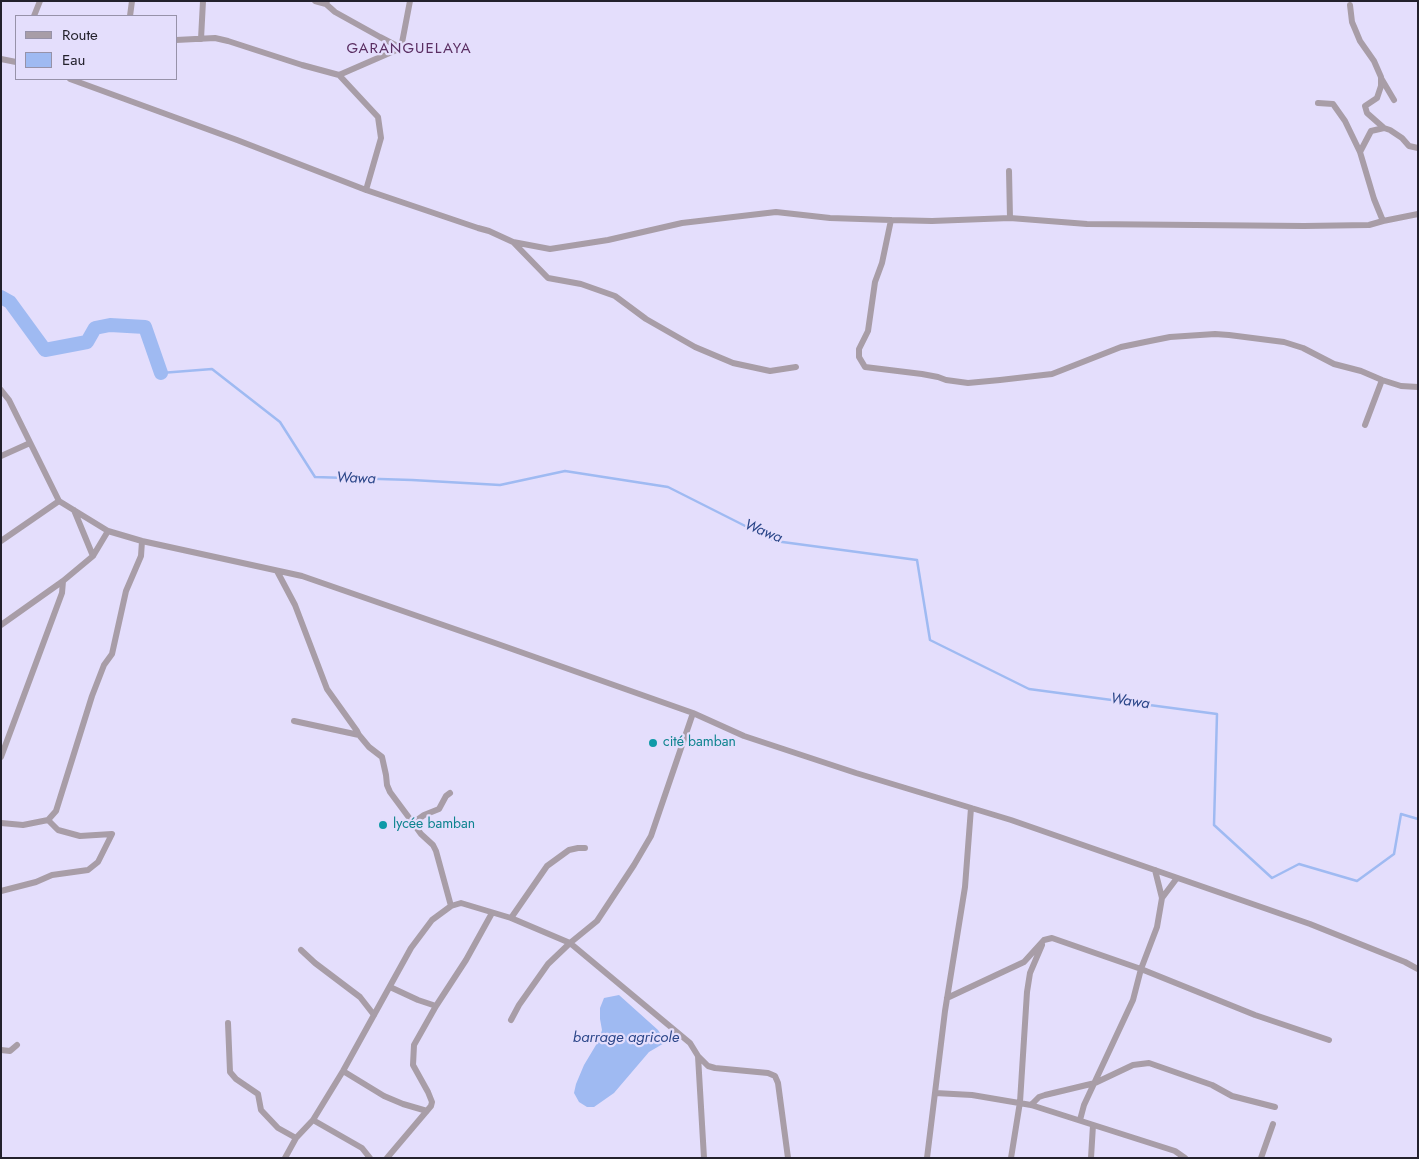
<!DOCTYPE html>
<meta charset="utf-8">
<style>
body{margin:0}
#map{position:relative;width:1419px;height:1159px;overflow:hidden;background:#e4defc;font-family:Jost,sans-serif}
canvas{display:block}
.frame{position:absolute;inset:0;border:2px solid #23212c;pointer-events:none}
.legend{position:absolute;left:15px;top:15px;width:162px;height:65px;box-sizing:border-box;background:#e4defc;border:1px solid #9792a9;margin:0;padding:6px 9px;list-style:none;font-size:15px;color:#23212c}
.legend li{display:flex;align-items:center;gap:10px;height:25px}
.legend b{width:25px;border:1px solid #9792a9}
</style>
<div id="map">
<canvas width="1419" height="1159"></canvas>
<div class="frame"></div>
<ul class="legend">
<li><b style="height:6px;background:#a89da7"></b>Route</li>
<li><b style="height:14px;background:#9fbaf2"></b>Eau</li>
</ul>
</div>
<script>
const c = document.querySelector('canvas').getContext('2d');
c.lineJoin = 'round';
function fillPath(path, color) {
  c.fillStyle = color;
  c.fill(path, 'evenodd');
}
function toPath(rows) {
  const path = new Path2D();
  for (const r of rows) {
    path.moveTo(r[0], r[1]);
    for (let i = 2; i < r.length; i += 2) path.lineTo(r[i], r[i + 1]);
  }
  return path;
}
function strokePath(path, color, width, dash) {
  c.strokeStyle = color;
  c.lineWidth = width;
  c.lineCap = dash ? 'butt' : 'round';
  c.setLineDash(dash || []);
  c.stroke(path);
}
function label(font, color, halo, rows, align = 'center') {
  c.font = font + ' Jost,sans-serif';
  c.lineWidth = 4.5;
  c.setLineDash([]);
  c.textBaseline = 'middle';
  c.strokeStyle = halo;
  c.fillStyle = color;
  for (const [text, x, y, turn = 0] of rows) {
    c.save();
    c.translate(x, y);
    c.rotate((+turn || 0) * Math.PI / 180);
    c.textAlign = isNaN(turn) ? turn : align;
    if (halo) c.strokeText(text, 0, 0);
    c.fillText(text, 0, 0);
    c.restore();
  }
}
const water = toPath([
 [619,995,658,1030,666,1042,649,1052,614,1093,594,1107,587,1107,579,1102,574,1093,576,1084,584,1065,599,1040,602,1030,600,1019,600,1008,604,998]
]);
const stream = toPath([
 [161,373,212,369,280,422,315,477,412,480,500,485,565,471,668,487,775,541,917,560,930,640,1029,689,1217,714,1214,825,1272,878,1299,864,1357,881,1394,854,1401,814,1418,819]
]);
const river = toPath([
 [1,297,10,302,45,350,87,342,95,328,110,325,145,327,161,373]
]);
const minor = toPath([
 [315,1,326,4,327,1],
 [326,4,335,12,380,37,401,48],
 [1350,5,1352,22,1355,29,1360,41,1374,61,1381,77,1381,86,1377,98,1365,106,1367,113,1384,128,1371,131,1360,152],
 [34,16,40,1],
 [130,16,132,1],
 [201,39,203,1],
 [176,40,215,38,228,41,302,65,339,75,401,48,410,1],
 [1,59,16,62],
 [339,75,378,117,381,138,366,190],
 [1381,78,1394,100],
 [70,79,237,140,366,190,478,228,489,231,513,242,550,249,608,240,682,223,776,212,830,218,891,220,932,221,1010,218,1087,224,1304,226,1369,225,1383,221,1418,214],
 [1318,103,1333,104,1345,121,1360,152,1374,199,1383,221],
 [1384,128,1390,130,1402,138,1409,146,1418,148],
 [1009,171,1010,218],
 [891,220,882,263,875,282,868,331,859,349,859,357,865,367,922,374,938,377,946,380,968,383,1000,380,1052,374,1121,347,1150,341,1170,337,1215,334,1229,335,1284,342,1303,348,1334,364,1361,371,1382,380,1401,386,1418,387],
 [514,243,548,278,581,284,615,296,646,319,695,347,733,363,770,371,796,367],
 [1,390,9,400,59,501,108,531,142,541,302,576,495,643,693,713,744,736,856,773,1011,820,1310,924,1405,962,1418,969],
 [1365,425,1382,380],
 [1,456,30,443],
 [74,510,93,556],
 [1,541,59,501],
 [277,571,295,605,327,689,357,731,359,735,369,747,382,757,386,775,387,785,390,792,413,823,421,834,433,845,436,851,451,906],
 [1,625,63,581,93,556,108,531],
 [294,721,359,735],
 [1,757,62,593,63,581],
 [1,823,23,825,48,820,56,811,92,696,104,665,112,654,126,591,141,556,142,541],
 [413,823,424,815,439,809,446,796,450,793],
 [1,891,36,882,52,875,88,870,98,862,112,834,80,836,58,830,48,820],
 [1162,898,1177,878],
 [511,918,547,866,569,850,578,848,585,848],
 [301,950,315,963,360,997,374,1015],
 [390,987,418,1000,436,1006],
 [947,998,1024,962,1044,940,1052,938,1141,969,1255,1015,1329,1040],
 [511,1020,519,1005,548,964,570,943,690,1043,698,1056,704,1158],
 [228,1023,230,1072,236,1079,258,1094,261,1110,278,1128,296,1138],
 [1,1050,10,1051,17,1045],
 [698,1056,708,1066,715,1068,768,1073,775,1076,778,1083,788,1158],
 [343,1071,384,1096,403,1104,427,1111],
 [935,1093,972,1095,1031,1105,1175,1151,1185,1158],
 [1031,1105,1039,1097,1045,1095,1095,1083,1133,1065,1149,1063,1212,1085,1232,1096,1275,1107],
 [313,1120,362,1148,370,1158],
 [1080,1120,1084,1105,1133,1000,1141,969,1157,927,1162,898,1155,870],
 [285,1158,296,1138,313,1120,343,1071,411,948,432,920,451,906,461,903,511,918,570,943,597,921,634,865,651,836,693,713],
 [387,1158,431,1106,432,1102,428,1092,413,1065,414,1045,436,1006,466,960,492,913],
 [927,1158,945,1011,965,887,971,808],
 [1011,1158,1020,1102,1027,992,1030,973,1042,945],
 [1091,1158,1093,1125],
 [1261,1158,1273,1124]
]);
const markers = [
 [653,743,5,"#0f9aa8"],
 [383,825,5,"#0f9aa8"]
];
const cultureNames = [
 ["cité bamban",663,743],
 ["lycée bamban",393,825]
];
const neighbourhoodNames = [
 ["GARANGUELAYA",409,49]
];
const waterNames = [
 ["Wawa",356,479,2],
 ["Wawa",763,532,22],
 ["Wawa",1130,702,8],
 ["barrage agricole",626,1038]
];
fillPath(water, '#9fbaf2');
strokePath(stream, '#9fbaf2', 2.5);
strokePath(river, '#9fbaf2', 14);
strokePath(minor, '#a89da7', 6);
for (const [x, y, r, color] of markers) {
  const dot = new Path2D();
  dot.arc(x, y, r, 0, 2 * Math.PI);
  c.fillStyle = color;
  c.fill(dot);
  strokePath(dot, '#e4defc', 2);
}
label('14px', '#0d838f', '#e4defc', cultureNames, 'left');
c.letterSpacing = '1px';
label('15px', '#5a2e62', '#e4defc', neighbourhoodNames);
c.letterSpacing = '0px';
label('italic 15px', '#2b4689', '#e4defc', waterNames);
</script>
